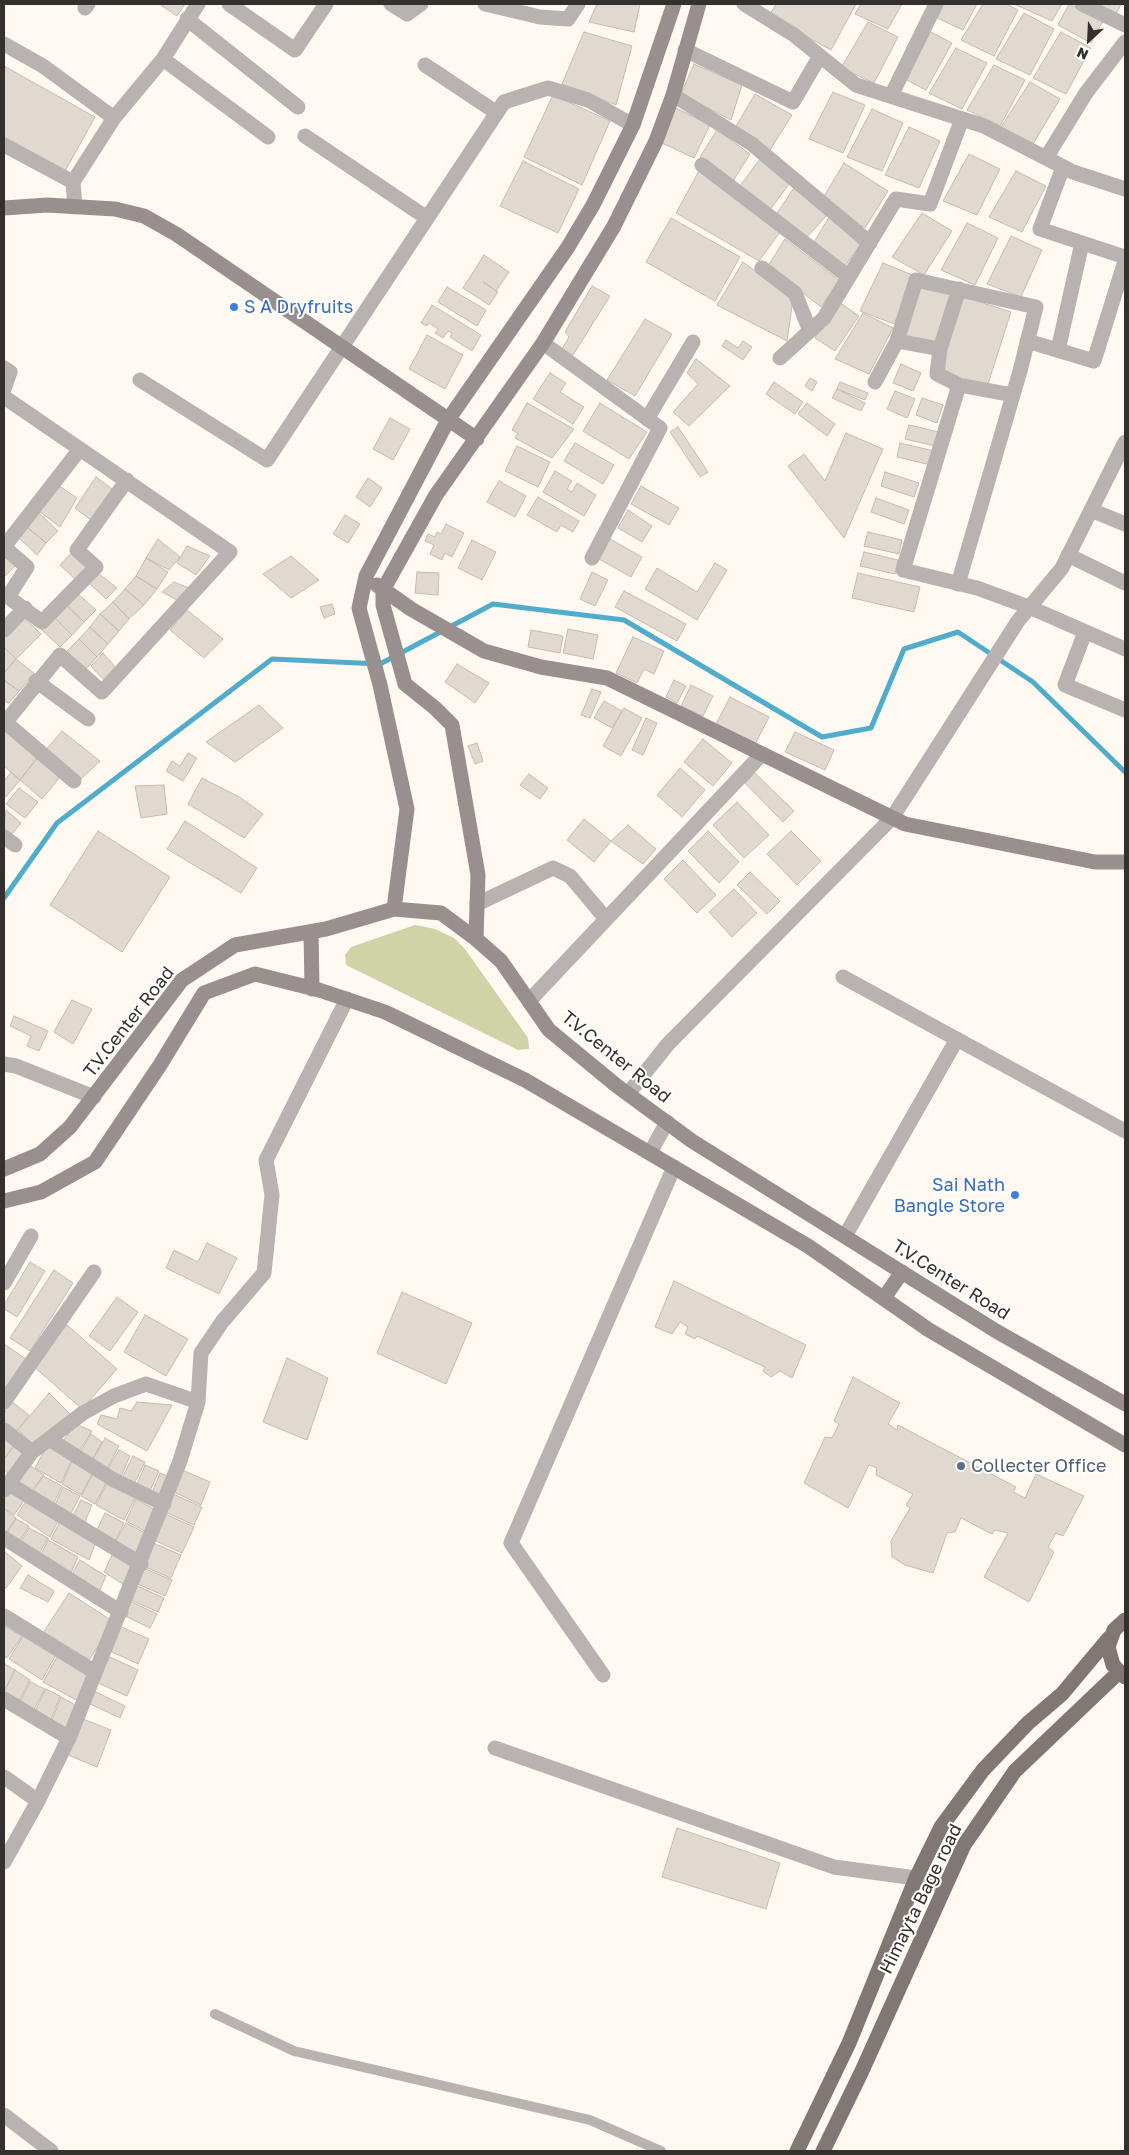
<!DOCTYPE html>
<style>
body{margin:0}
#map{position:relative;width:1129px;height:2155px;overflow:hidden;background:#fff9f2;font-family:"Golos Text",sans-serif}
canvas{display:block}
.frame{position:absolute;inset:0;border:5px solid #33302d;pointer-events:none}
.north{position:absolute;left:1064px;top:15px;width:50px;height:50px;-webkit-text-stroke:4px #fff;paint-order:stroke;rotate:205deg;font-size:14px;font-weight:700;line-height:20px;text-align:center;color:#33302d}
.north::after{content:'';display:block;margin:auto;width:18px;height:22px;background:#33302d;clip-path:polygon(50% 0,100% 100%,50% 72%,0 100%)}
</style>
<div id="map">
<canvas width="1129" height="2155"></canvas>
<div class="frame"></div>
<div class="north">N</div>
</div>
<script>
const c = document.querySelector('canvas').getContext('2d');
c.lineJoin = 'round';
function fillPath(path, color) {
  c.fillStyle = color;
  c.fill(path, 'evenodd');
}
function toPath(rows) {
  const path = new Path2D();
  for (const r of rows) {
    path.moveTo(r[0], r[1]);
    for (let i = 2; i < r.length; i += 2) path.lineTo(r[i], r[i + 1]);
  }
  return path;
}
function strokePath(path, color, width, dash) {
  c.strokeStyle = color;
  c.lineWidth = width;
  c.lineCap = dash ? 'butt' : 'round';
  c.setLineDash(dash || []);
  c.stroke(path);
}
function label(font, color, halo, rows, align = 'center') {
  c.font = font + ' "Golos Text",sans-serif';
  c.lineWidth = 4;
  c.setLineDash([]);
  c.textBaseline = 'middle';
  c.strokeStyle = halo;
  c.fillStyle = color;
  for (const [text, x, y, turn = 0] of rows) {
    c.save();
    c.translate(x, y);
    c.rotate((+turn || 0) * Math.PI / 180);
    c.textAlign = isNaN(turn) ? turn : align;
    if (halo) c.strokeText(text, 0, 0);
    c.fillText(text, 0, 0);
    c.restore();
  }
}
const green = toPath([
 [415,925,435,929,454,938,465,949,528,1038,529,1049,518,1050,346,965,345,955,351,947]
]);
const stream = toPath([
 [4,898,57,823,272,659,380,664,493,604,624,620,822,737,871,728,904,649,958,632,1033,682,1125,772]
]);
const building = toPath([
 [159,4,185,4,177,16,159,4],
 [597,4,640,4,634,32,589,22,597,4],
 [776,4,856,4,831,50,769,16,776,4],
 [861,4,902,4,888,29,855,14,861,4],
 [942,4,977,4,963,30,935,17,942,4],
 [983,4,1006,4,1018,10,994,56,961,40,983,4],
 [1014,4,1062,4,1052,21,1014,4],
 [1069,4,1103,21,1091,43,1058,25,1069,4],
 [1095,4,1121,4,1116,14,1095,4],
 [1024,13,1054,29,1030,75,996,59,1024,13],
 [868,22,898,37,874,83,841,68,868,22],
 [927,30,952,43,926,90,907,80,927,30],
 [584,32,632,46,616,105,562,84,584,32],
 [1061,32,1091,48,1066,94,1033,78,1061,32],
 [956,48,987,63,962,109,929,93,956,48],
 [694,64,742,85,731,120,681,94,694,64],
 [994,65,1025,80,1000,126,967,110,994,65],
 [4,66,95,117,64,173,4,139,4,66],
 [1030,82,1060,99,1033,144,1001,127,1030,82],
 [833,92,865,105,843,153,809,139,833,92],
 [755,94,792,115,770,150,735,128,755,94],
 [553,95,610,121,582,185,524,157,553,95],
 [676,108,710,125,694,158,662,143,676,108],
 [872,109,903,123,882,171,847,157,872,109],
 [909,127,940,141,919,188,885,175,909,127],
 [717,130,750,154,733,181,700,157,717,130],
 [969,154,1000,169,977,215,943,201,969,154],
 [760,159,789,184,770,210,739,187,760,159],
 [523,161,579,189,558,233,500,206,523,161],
 [844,163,888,191,865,228,823,198,844,163],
 [699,171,780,232,759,261,676,213,699,171],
 [1016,171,1046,186,1022,232,989,217,1016,171],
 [794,188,827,215,807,237,775,216,794,188],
 [922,213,952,231,924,275,892,257,922,213],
 [829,217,860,245,845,266,813,244,829,217],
 [671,218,740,257,715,301,646,262,671,218],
 [967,223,998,238,975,285,941,270,967,223],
 [1011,236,1042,250,1021,297,987,284,1011,236],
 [785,239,839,280,821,307,768,266,785,239],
 [484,255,509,272,496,291,483,282,498,292,489,305,463,288,484,255],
 [743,262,793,299,787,341,717,305,743,262],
 [883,263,915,276,894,324,860,311,883,263],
 [592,286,610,296,573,355,562,349,569,337,565,332,592,286],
 [447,287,486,310,477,326,438,302,447,287],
 [917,287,951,294,939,345,903,338,917,287],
 [961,296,1011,312,986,390,936,374,961,296],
 [839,302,859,316,835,351,815,338,839,302],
 [432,305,481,335,472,351,450,337,452,333,448,331,443,338,435,333,438,329,429,323,427,326,421,323,432,305],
 [863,313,893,328,869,374,835,359,863,313],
 [645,319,672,334,635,396,607,380,645,319],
 [427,335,463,355,445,389,409,369,427,335],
 [726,340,738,348,743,341,752,347,743,360,722,346,726,340],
 [696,359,730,386,689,426,673,412,698,384,687,373,696,359],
 [901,364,921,373,913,391,893,383,901,364],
 [550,373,566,383,560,392,584,407,573,424,533,399,550,373],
 [810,378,817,382,812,391,805,386,810,378],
 [774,382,803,402,795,414,766,394,774,382],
 [840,382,868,393,865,400,837,389,840,382],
 [837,389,865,403,861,411,832,398,837,389],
 [895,391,915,399,907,418,887,409,895,391],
 [922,398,943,405,937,423,916,415,922,398],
 [527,403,574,429,552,458,515,438,518,433,512,430,527,403],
 [600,403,647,432,629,459,583,431,600,403],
 [807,403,835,424,827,436,798,414,807,403],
 [390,418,410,429,393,460,373,449,390,418],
 [909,425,943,433,940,447,905,439,909,425],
 [678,427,708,472,700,477,670,432,678,427],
 [846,433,883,449,844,538,788,466,804,454,825,481,846,433],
 [575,443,614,465,603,484,564,461,575,443],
 [900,443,934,451,931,465,897,457,900,443],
 [517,446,550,462,538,487,505,471,517,446],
 [555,471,572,481,567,489,572,492,577,483,596,495,584,516,543,492,555,471],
 [885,472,919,483,914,497,881,486,885,472],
 [96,477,115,491,92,521,75,508,96,477],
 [368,478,382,488,370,507,356,497,368,478],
 [499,481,526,496,515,517,487,502,499,481],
 [58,485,77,498,60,527,39,511,58,485],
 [641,486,679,508,669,525,631,504,641,486],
 [538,497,579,521,573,532,561,525,557,532,527,515,538,497],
 [876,498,909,510,904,524,871,512,876,498],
 [628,510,652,526,642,542,618,528,628,510],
 [39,513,58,531,46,543,27,527,39,513],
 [345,515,360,524,348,543,333,534,345,515],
 [446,524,464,533,452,557,445,553,442,560,430,554,434,545,425,541,428,534,435,537,437,532,441,534,446,524],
 [27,527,46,543,37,555,18,537,27,527],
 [868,532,902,540,899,554,864,546,868,532],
 [158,539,180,557,169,570,146,558,158,539],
 [610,539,642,557,631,577,599,559,610,539],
 [472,540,496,552,482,580,458,568,472,540],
 [187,546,210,556,196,575,177,563,187,546],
 [4,551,18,563,4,577,4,551],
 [72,552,90,570,78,582,60,565,72,552],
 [864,552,898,560,895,574,860,566,864,552],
 [291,556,319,580,291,598,263,574,291,556],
 [146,558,168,572,157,589,136,576,146,558],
 [715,563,727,570,697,620,645,589,657,568,697,592,715,563],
 [417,572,439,573,438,595,415,593,417,572],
 [592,572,608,580,595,606,580,599,592,572],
 [858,573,920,587,914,612,852,598,858,573],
 [99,574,117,588,106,599,88,582,99,574],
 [136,576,157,589,144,605,125,589,136,576],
 [174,582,189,588,177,600,162,592,174,582],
 [125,589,144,605,129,619,113,602,125,589],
 [624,591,686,624,677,641,615,607,624,591],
 [77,593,96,610,84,622,65,604,77,593],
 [113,602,129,619,119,631,100,614,113,602],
 [65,604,84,622,72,635,54,617,65,604],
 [332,604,335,614,324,618,320,607,332,604],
 [187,610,223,639,204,658,170,630,187,610],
 [100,614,119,631,108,644,90,627,100,614],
 [23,617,41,634,16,659,4,647,4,637,23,617],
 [54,617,72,635,60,647,41,629,54,617],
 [90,627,108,644,97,657,79,639,90,627],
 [568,629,598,635,593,659,563,653,568,629],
 [531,630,563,636,560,653,528,647,531,630],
 [633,637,664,651,654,674,644,669,637,683,616,673,633,637],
 [79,639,97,657,85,670,66,652,79,639],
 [4,647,16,659,4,673,4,647],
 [103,653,116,668,105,681,91,666,103,653],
 [16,659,35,674,19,691,4,680,4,673,16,659],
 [457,664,489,683,475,703,445,682,457,664],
 [4,680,19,691,9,703,4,701,4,680],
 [674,680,686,686,677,703,666,697,674,680],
 [691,685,713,696,703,716,681,706,691,685],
 [592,689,601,692,590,718,581,715,592,689],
 [730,697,769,717,754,746,715,726,730,697],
 [604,701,622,711,612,728,594,718,604,701],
 [259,705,283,728,235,762,206,742,259,705],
 [624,708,642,718,621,756,603,746,624,708],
 [646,718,657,723,643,755,632,750,646,718],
 [4,728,38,757,20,780,4,766,4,728],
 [62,731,100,761,81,779,45,751,62,731],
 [795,732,834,750,825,770,785,752,795,732],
 [703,739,732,763,713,786,684,762,703,739],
 [477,743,483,761,475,764,468,746,477,743],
 [188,753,197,758,183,781,166,771,172,761,180,766,188,753],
 [38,757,61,776,42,799,20,780,38,757],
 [680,768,705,790,682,817,657,795,680,768],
 [11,772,20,780,6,797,4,795,4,781,11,772],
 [755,773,794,811,783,822,745,783,755,773],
 [529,774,548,788,540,799,520,785,529,774],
 [202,778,241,798,263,814,244,838,188,804,202,778],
 [164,785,167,814,141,818,135,786,164,785],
 [19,788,38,802,25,818,6,804,19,788],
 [737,802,769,835,744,858,713,825,737,802],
 [6,810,21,823,12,834,4,829,6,810],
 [584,819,611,841,594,862,567,840,584,819],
 [185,821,257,868,241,893,167,849,185,821],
 [628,825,656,849,643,864,611,841,628,825],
 [98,831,170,877,122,952,50,905,98,831],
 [708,831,739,862,719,883,688,851,708,831],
 [791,831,821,861,797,885,767,854,791,831],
 [683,860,716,895,697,913,664,879,683,860],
 [750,872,780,901,767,914,737,885,750,872],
 [734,889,757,913,732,937,709,912,734,889],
 [72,1000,92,1009,73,1044,54,1032,72,1000],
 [14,1016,48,1031,39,1051,27,1046,31,1036,10,1026,14,1016],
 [207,1243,237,1258,219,1294,166,1268,174,1250,198,1262,207,1243],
 [30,1262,45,1271,17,1317,4,1309,4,1305,30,1262],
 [54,1270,73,1283,30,1351,10,1338,54,1270],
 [674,1281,806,1345,792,1378,780,1371,771,1377,763,1371,765,1367,697,1336,695,1339,685,1334,688,1327,680,1322,672,1334,655,1327,674,1281],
 [402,1292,472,1323,446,1384,377,1353,402,1292],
 [117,1297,138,1312,110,1351,89,1336,117,1297],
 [145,1315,188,1339,166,1376,124,1352,145,1315],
 [67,1325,117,1369,82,1409,32,1365,67,1325],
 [4,1344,26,1359,4,1391,4,1344],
 [287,1358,328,1378,307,1440,263,1422,287,1358],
 [853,1377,900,1403,888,1424,897,1430,898,1425,1016,1487,1013,1492,1025,1498,1036,1474,1084,1496,1063,1536,1056,1533,1048,1547,1054,1552,1029,1602,984,1577,1008,1533,995,1530,992,1534,961,1518,955,1532,947,1533,933,1573,905,1565,892,1557,891,1541,910,1508,906,1505,913,1494,876,1475,877,1468,869,1465,848,1508,804,1483,825,1437,832,1438,839,1424,834,1421,853,1377],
 [49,1393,72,1416,36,1447,18,1430,49,1393],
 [11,1401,29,1415,13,1435,4,1427,4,1413,11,1401],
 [137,1402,172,1405,147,1451,97,1424,101,1415,117,1419,120,1408,131,1411,137,1402],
 [76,1424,92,1431,79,1451,62,1442,76,1424],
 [4,1434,15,1443,5,1458,4,1457,4,1434],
 [91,1434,102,1442,91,1462,79,1454,91,1434],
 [105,1438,119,1446,106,1471,91,1463,105,1438],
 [15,1445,28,1454,11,1475,4,1470,4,1459,15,1445],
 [47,1446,72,1459,61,1483,35,1468,47,1446],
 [119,1450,130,1456,120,1479,106,1472,119,1450],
 [133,1456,145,1462,133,1486,121,1480,133,1456],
 [72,1461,93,1472,81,1495,62,1484,72,1461],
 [29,1465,44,1475,30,1493,14,1483,29,1465],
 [145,1465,159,1471,149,1493,136,1487,145,1465],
 [180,1469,210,1482,201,1505,172,1491,180,1469],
 [160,1473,172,1478,164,1499,152,1493,160,1473],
 [93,1474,107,1481,95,1504,81,1496,93,1474],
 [43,1476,62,1486,52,1507,31,1495,43,1476],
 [107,1483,135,1498,124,1520,96,1505,107,1483],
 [10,1486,27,1496,14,1515,4,1508,4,1494,10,1486],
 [63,1487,80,1496,70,1515,54,1507,63,1487],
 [173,1494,202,1507,194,1525,165,1512,173,1494],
 [28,1498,59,1519,50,1537,17,1515,28,1498],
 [136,1499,159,1512,150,1534,126,1521,136,1499],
 [81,1500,92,1505,85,1522,73,1516,81,1500],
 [4,1509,16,1518,4,1535,4,1509],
 [105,1513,124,1523,113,1545,95,1534,105,1513],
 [163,1513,194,1527,182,1553,152,1539,163,1513],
 [16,1519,29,1526,18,1544,5,1536,16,1519],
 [60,1521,96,1542,89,1560,51,1539,60,1521],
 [126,1523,149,1535,140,1561,114,1544,126,1523],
 [29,1528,48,1538,37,1557,19,1546,29,1528],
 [48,1540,78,1557,70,1575,39,1558,48,1540],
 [153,1543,181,1555,171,1578,143,1566,153,1543],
 [4,1551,22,1566,6,1588,4,1587,4,1551],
 [114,1551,138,1565,129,1588,104,1572,114,1551],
 [80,1560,106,1576,99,1592,71,1576,80,1560],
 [141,1567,172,1580,165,1596,135,1583,141,1567],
 [28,1575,54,1591,48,1602,20,1588,28,1575],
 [135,1585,164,1598,158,1612,129,1599,135,1585],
 [69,1593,114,1622,89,1660,43,1633,69,1593],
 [130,1601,157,1614,150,1628,123,1615,130,1601],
 [4,1626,22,1636,7,1658,4,1656,4,1626],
 [119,1626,149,1639,138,1664,108,1650,119,1626],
 [23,1636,56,1655,42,1680,9,1659,23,1636],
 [58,1655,91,1674,80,1702,43,1682,58,1655],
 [108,1656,138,1670,127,1696,96,1682,108,1656],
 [5,1664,15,1670,4,1691,4,1665,5,1664],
 [15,1670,30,1680,19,1701,4,1692,15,1670],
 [30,1682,45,1689,33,1711,19,1704,30,1682],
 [46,1689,60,1696,50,1722,34,1713,46,1689],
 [94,1691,125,1706,120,1718,88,1703,94,1691],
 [61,1697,79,1707,68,1733,51,1723,61,1697],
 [83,1719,111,1730,97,1767,68,1755,83,1719],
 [677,1828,780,1863,766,1909,662,1877,677,1828]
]);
const lane = toPath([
 [215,2014,294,2051,590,2120,661,2151]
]);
const street = toPath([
 [229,4,295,50,326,4],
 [391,4,407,14,421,4],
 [485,4,540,17,568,19,578,4],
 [744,4,794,35,856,85,984,126,1073,172,1125,189],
 [1082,4,1125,25],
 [85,8,88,4],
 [187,19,298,107],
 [4,44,43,66,114,118],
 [685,50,793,102,820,56],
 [163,59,268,137],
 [425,65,497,113],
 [673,95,752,144,870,243],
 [891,96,936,4],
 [305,136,427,218],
 [4,145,73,182],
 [1046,158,1086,93,1125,42],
 [702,165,849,277],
 [1063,167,1040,229,1125,257],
 [75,207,73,182,114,118,163,59,198,4],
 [762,268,795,293,810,331],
 [897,341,940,349,937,374,959,385,1013,395],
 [1027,341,1094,361,1125,261],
 [543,343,660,428,592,558],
 [940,349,959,289],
 [1058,350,1082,243],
 [780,358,824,318,896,199,930,204,962,119],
 [4,368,10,372,4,389],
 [140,380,267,460,504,102,548,88,588,100,633,125],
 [875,382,897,341,916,280,1036,307,1020,371,958,584],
 [959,385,903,570,977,588,1029,607,1125,649],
 [4,397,230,552,102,692,60,655,4,724],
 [647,419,693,342],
 [1091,510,1125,524],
 [4,547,80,449],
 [5,548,27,567,8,597],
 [1068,555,1125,583],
 [4,594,42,622,96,567,77,550,127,480],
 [4,630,25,608],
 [1085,632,1065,685,1125,710],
 [36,681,88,719],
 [5,722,74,781],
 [4,837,15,845],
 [477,904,553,868,570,876,606,919],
 [843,977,1125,1131],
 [529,1001,762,754],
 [4,1064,16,1066,94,1097],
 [628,1094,668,1044,892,818,1018,621,1062,568,1125,442],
 [650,1153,667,1122],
 [845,1236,957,1039],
 [4,1283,31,1236],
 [4,1402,94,1272],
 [4,1430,32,1452],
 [49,1439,114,1480,164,1504],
 [9,1484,141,1564],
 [4,1490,32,1452,83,1413,114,1396,146,1384,198,1402],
 [4,1538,121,1612],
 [4,1616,95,1672],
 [603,1675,511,1543,674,1167],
 [4,1699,69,1738],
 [495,1748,834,1867,916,1878,945,1886],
 [4,1777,38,1801,69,1738,180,1461,198,1402,201,1353,222,1322,264,1273,272,1195,266,1160,347,999],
 [4,1862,38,1801],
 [4,2115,51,2151]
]);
const secondary = toPath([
 [4,208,47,205,115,209,144,216,176,234,477,439],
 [377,585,411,609,484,651,541,667,607,678,905,824,1095,862,1125,862],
 [394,909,407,809,380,685,359,608,366,576,448,420,568,247,593,205,633,125,674,4],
 [311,932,312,989],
 [476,939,478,875,452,725,435,708,405,684,383,605,383,590,436,495,543,343,614,226,656,141,673,95,699,4],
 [4,1169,40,1154,70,1127,182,980,235,945,326,929,394,909,441,913,476,939,501,961,549,1030,617,1086,692,1141,996,1331,1125,1404],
 [4,1201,41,1192,95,1162,160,1065,204,993,255,974,319,990,385,1012,525,1080,808,1246,929,1330,1125,1445],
 [884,1298,902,1272]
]);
const primary = toPath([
 [1125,1620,1114,1630,1108,1647,1113,1665,1125,1677],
 [797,2151,849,2043,916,1878,941,1827,983,1770,1028,1723,1062,1694,1109,1638],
 [823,2151,861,2073,964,1845,1015,1771,1118,1673]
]);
const markers = [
 [234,307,5,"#3f7fe0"],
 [1015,1195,5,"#3f7fe0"],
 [961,1466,5,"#5c6f8a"]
];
const shopNames = [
 ["S A Dryfruits",244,307],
 ["Sai Nath",1005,1185,"right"],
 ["Bangle Store",1005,1206,"right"]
];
const streetNames = [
 ["T.V.Center Road",129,1022,-52],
 ["T.V.Center Road",616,1057,39],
 ["T.V.Center Road",951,1280,32],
 ["Himayta Bage road",921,1899,-64]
];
const serviceNames = [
 ["Collecter Office",971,1466]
];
fillPath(green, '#d0d3a6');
strokePath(stream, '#4faccb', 5);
fillPath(building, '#e0d9d0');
strokePath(building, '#c2bcb3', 1);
strokePath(lane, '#b8b3b1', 10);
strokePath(street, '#b8b3b1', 15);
strokePath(secondary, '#98908e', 15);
strokePath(primary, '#817775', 15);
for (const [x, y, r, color] of markers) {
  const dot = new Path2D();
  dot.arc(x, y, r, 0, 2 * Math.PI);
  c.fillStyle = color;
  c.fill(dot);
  strokePath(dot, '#fff', 2);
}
label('18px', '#366cbe', '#fff', shopNames, 'left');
label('18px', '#33302d', '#fff', streetNames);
label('18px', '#4e5e75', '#fff', serviceNames, 'left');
</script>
